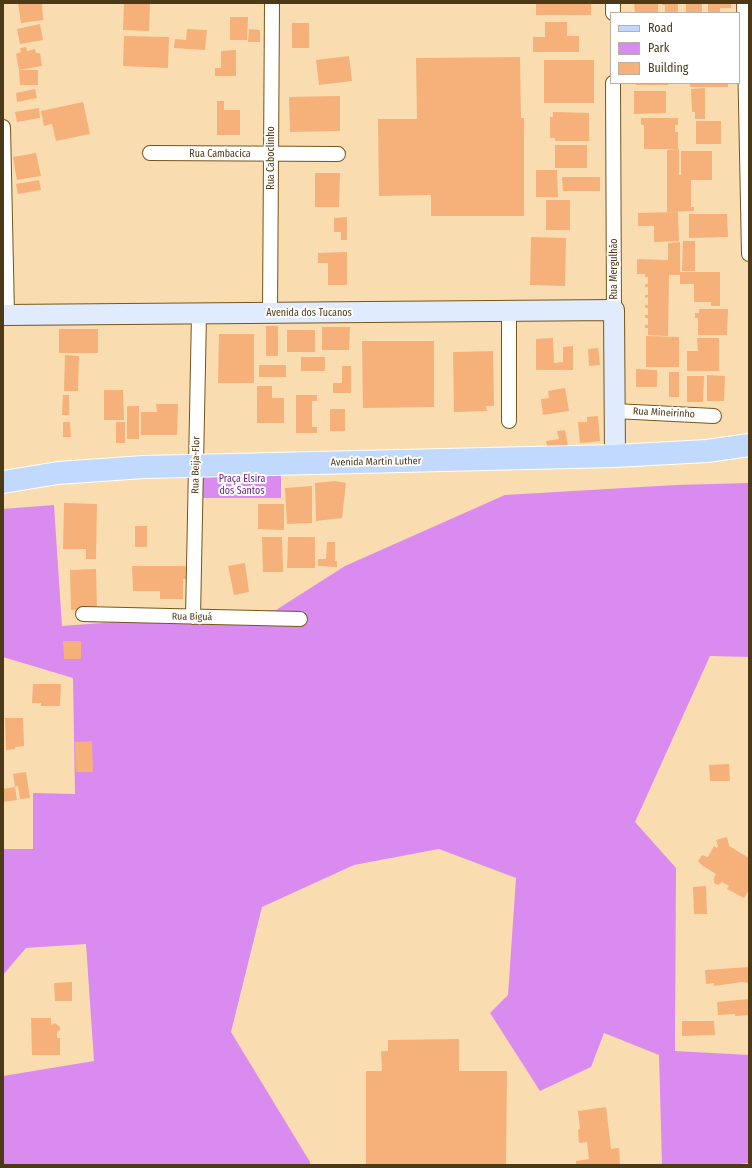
<!DOCTYPE html>
<meta charset="utf-8">
<style>
body{margin:0}
#map{position:relative;width:752px;height:1168px;overflow:hidden;background:#f9ddb0;font-family:"Fira Sans Condensed",sans-serif}
canvas{display:block}
.frame{position:absolute;inset:0;border:4px solid #4c3918;pointer-events:none}
.legend{position:absolute;left:610px;top:12px;width:130px;height:72px;box-sizing:border-box;background:#fff;border:1px solid #b7b0a3;margin:0;padding:5px 7px;list-style:none;font-size:12px;color:#4c3918}
.legend li{display:flex;align-items:center;gap:8px;height:20px}
.legend b{width:20px;border:1px solid #b7b0a3}
</style>
<div id="map">
<canvas width="752" height="1168"></canvas>
<div class="frame"></div>
<ul class="legend">
<li><b style="height:5px;background:#c1d9fd"></b>Road</li>
<li><b style="height:11px;background:#da8bf0"></b>Park</li>
<li><b style="height:11px;background:#f6b079"></b>Building</li>
</ul>
</div>
<script>
const c = document.querySelector('canvas').getContext('2d');
c.lineJoin = 'round';
function fillPath(path, color) {
  c.fillStyle = color;
  c.fill(path, 'evenodd');
}
function toPath(rows) {
  const path = new Path2D();
  for (const r of rows) {
    path.moveTo(r[0], r[1]);
    for (let i = 2; i < r.length; i += 2) path.lineTo(r[i], r[i + 1]);
  }
  return path;
}
function strokePath(path, color, width, dash) {
  c.strokeStyle = color;
  c.lineWidth = width;
  c.lineCap = dash ? 'butt' : 'round';
  c.setLineDash(dash || []);
  c.stroke(path);
}
function label(font, color, halo, rows, align = 'center') {
  c.font = font + ' "Fira Sans Condensed",sans-serif';
  c.lineWidth = 4;
  c.setLineDash([]);
  c.textBaseline = 'middle';
  c.strokeStyle = halo;
  c.fillStyle = color;
  for (const [text, x, y, turn = 0] of rows) {
    c.save();
    c.translate(x, y);
    c.rotate((+turn || 0) * Math.PI / 180);
    c.textAlign = isNaN(turn) ? turn : align;
    if (halo) c.strokeText(text, 0, 0);
    c.fillText(text, 0, 0);
    c.restore();
  }
}
const green = toPath([
 [202,472,281,472,281,498,203,498],
 [749,483,749,657,710,656,635,822,676,868,675,1051,749,1055,749,1163,729,1165,662,1165,659,1055,604,1033,591,1067,540,1091,490,1013,508,995,516,878,439,849,354,865,262,907,231,1032,310,1162,310,1165,3,1165,3,1076,94,1061,86,944,26,948,3,975,3,849,33,849,33,793,75,794,73,678,3,657,3,509,54,505,62,626,276,610,345,566,505,495,676,485]
]);
const building = toPath([
 [18,3,42,3,43,20,21,23],
 [124,3,150,3,149,31,123,30],
 [536,3,591,3,591,15,536,15],
 [634,3,658,3,658,13,635,13],
 [662,3,678,3,678,13,665,13,665,5,662,5],
 [686,3,702,3,702,13,686,13],
 [708,3,731,3,731,8,720,8,720,13,708,13],
 [230,17,248,17,247,40,230,40],
 [545,22,567,22,567,36,579,36,579,52,533,52,533,37,545,37],
 [292,23,309,23,309,48,292,48],
 [40,24,43,40,20,44,17,29],
 [187,29,207,30,205,50,174,48,175,39,186,40],
 [249,29,260,30,260,42,248,42],
 [124,36,169,37,168,68,123,66],
 [26,47,27,51,35,49,36,53,40,53,42,66,19,70,16,54,21,52,20,48],
 [236,50,236,76,215,76,215,68,221,68,221,51],
 [349,56,352,81,319,85,316,60],
 [520,57,521,118,524,118,524,216,431,216,431,195,379,196,378,119,417,119,416,58],
 [544,60,594,60,594,103,544,103],
 [19,70,38,70,38,85,20,85],
 [636,83,668,83,668,85,636,85],
 [690,83,728,83,728,87,690,87],
 [705,88,705,119,695,119,695,112,692,112,691,89],
 [35,89,37,98,17,102,16,93],
 [634,91,666,91,666,113,634,114],
 [340,96,340,131,290,132,289,97],
 [217,101,224,101,224,110,240,110,240,135,217,135],
 [83,102,90,134,56,141,52,124,44,126,41,111],
 [39,108,40,118,17,122,15,112],
 [553,112,589,113,589,141,555,141,555,138,550,138,550,117,553,117],
 [641,118,678,118,678,125,675,125,675,132,678,132,678,149,644,149,644,125,641,125],
 [696,121,721,121,721,144,696,144],
 [555,145,587,145,587,168,555,168],
 [679,149,679,175,681,175,681,151,712,151,712,180,691,180,691,207,694,207,694,211,667,212,667,150],
 [36,153,41,176,17,180,13,157],
 [536,170,557,170,558,197,536,197],
 [315,173,340,173,339,207,315,207],
 [562,177,600,177,600,191,563,191],
 [39,180,41,190,18,194,16,184],
 [546,200,570,200,570,230,546,230],
 [678,212,679,241,654,242,654,226,638,226,638,213],
 [689,214,727,214,728,237,689,238],
 [347,217,347,240,341,240,341,232,334,232,334,218],
 [531,237,566,238,565,286,530,285],
 [683,241,695,241,695,271,682,271],
 [680,242,680,272,720,272,720,306,711,306,711,302,694,302,694,284,680,284,680,275,669,275,668,336,648,335,648,328,645,328,645,325,648,325,648,318,645,318,645,315,648,315,648,308,645,308,645,305,648,305,648,297,645,298,645,295,648,295,648,287,645,287,645,284,648,284,648,277,645,277,645,274,637,274,637,259,668,260,668,243],
 [347,252,347,285,328,285,328,263,318,263,318,253],
 [699,309,728,309,727,335,698,335,698,318,695,318,695,313,699,313],
 [266,326,278,326,278,356,266,356],
 [322,327,350,327,349,350,322,350],
 [59,329,98,329,98,353,59,353],
 [287,330,315,330,315,352,287,352],
 [219,334,254,334,254,383,218,383],
 [646,336,679,337,679,367,646,367],
 [553,338,554,363,563,362,563,347,573,346,573,370,536,370,536,339],
 [697,338,719,338,719,371,687,371,687,351,698,351],
 [362,341,434,341,434,407,363,408],
 [598,348,600,365,589,366,588,349],
 [493,351,494,406,486,406,487,411,454,412,453,352],
 [65,355,79,356,78,391,64,391],
 [301,357,325,357,325,371,301,371],
 [259,365,286,365,286,377,259,377],
 [342,366,351,366,351,393,333,393,333,383,342,383],
 [636,369,657,370,657,387,636,387],
 [669,372,679,372,679,397,669,397],
 [707,375,725,376,724,401,707,401],
 [687,376,704,376,703,402,687,402],
 [257,386,272,386,272,398,284,398,284,423,257,423],
 [565,388,569,411,543,415,541,399,549,398,548,391],
 [104,390,123,390,124,420,104,420],
 [63,395,69,395,69,415,62,415],
 [296,395,317,395,317,401,312,401,312,427,317,427,317,433,296,433],
 [156,404,178,404,177,435,141,435,141,412,157,412],
 [127,406,139,406,139,439,127,439],
 [330,409,345,409,345,431,330,431],
 [598,416,600,441,580,443,578,422,587,422,587,417],
 [63,422,70,422,71,437,63,437],
 [116,422,125,422,125,443,116,443],
 [565,430,568,446,548,449,546,441,559,439,557,431],
 [335,481,346,483,342,518,316,521,315,483],
 [312,486,312,523,287,524,285,488],
 [64,503,97,504,96,559,86,559,86,549,63,549],
 [258,504,284,504,284,530,258,529],
 [135,526,147,526,147,547,135,547],
 [262,537,282,537,283,572,263,572],
 [288,537,315,537,315,568,287,568],
 [327,542,335,542,335,561,337,561,337,567,318,566,318,559,326,559],
 [245,563,249,592,234,595,228,566],
 [132,566,190,566,190,579,183,579,183,599,160,599,160,591,133,591],
 [96,569,97,609,71,610,70,570],
 [63,641,81,641,81,659,64,659],
 [33,684,61,684,60,706,41,706,41,703,32,703],
 [5,718,23,718,24,746,15,747,15,749,6,750],
 [92,741,93,772,76,772,75,742],
 [729,764,730,781,710,781,709,765],
 [26,772,30,798,20,799,18,786,15,787,13,774],
 [15,787,17,800,3,802,3,789],
 [727,837,729,846,749,858,749,890,744,898,727,889,729,886,722,882,718,885,714,883,714,878,716,874,703,866,698,861,702,855,708,857,714,846,717,848,718,846,716,840],
 [706,886,707,914,694,914,693,887],
 [749,967,749,983,742,982,714,986,714,983,706,984,705,970],
 [72,982,72,1001,55,1001,54,983],
 [749,999,749,1015,735,1016,735,1014,718,1015,717,1002],
 [31,1018,51,1018,51,1025,55,1023,60,1027,60,1030,57,1032,57,1038,60,1038,60,1055,32,1055],
 [682,1021,714,1021,715,1035,682,1036],
 [459,1039,459,1071,507,1071,506,1165,366,1165,366,1071,382,1071,381,1051,388,1051,388,1040],
 [606,1107,611,1149,619,1148,620,1164,613,1165,576,1165,576,1161,589,1159,587,1142,579,1143,578,1130,580,1129,578,1111]
]);
const street = toPath([
 [613,3,613,13],
 [744,3,749,254],
 [613,83,614,310],
 [3,127,7,315],
 [150,153,338,154],
 [509,312,509,421],
 [270,314,272,3],
 [614,411,714,416],
 [83,614,300,619],
 [193,617,199,314]
]);
const secondary = toPath([
 [3,315,614,310,615,456]
]);
const primary = toPath([
 [3,482,58,473,144,467,615,456,707,451,749,445]
]);
const streetNames = [
 ["Rua Cambacica",220,154],
 ["Rua Caboclinho",271,158,-90],
 ["Rua Mergulhão",614,269,-90],
 ["Avenida dos Tucanos",309,313],
 ["Rua Mineirinho",664,413,3],
 ["Avenida Martin Luther",376,462,-1],
 ["Rua Beija-Flor",196,465,-89],
 ["Rua Biguá",192,617,1]
];
const parkNames = [
 ["Praça Elsira",242,479],
 ["dos Santos",242,491]
];
fillPath(green, '#da8bf0');
fillPath(building, '#f6b079');
strokePath(street, '#775619', 16);
strokePath(secondary, '#775619', 22);
strokePath(primary, '#fff', 24);
strokePath(street, '#fff', 14);
strokePath(secondary, '#e0ecfe', 20);
strokePath(primary, '#c1d9fd', 22);
label('10px', '#4c3918', '#fff', streetNames);
label('10px', '#681d7b', '#fff', parkNames);
</script>
